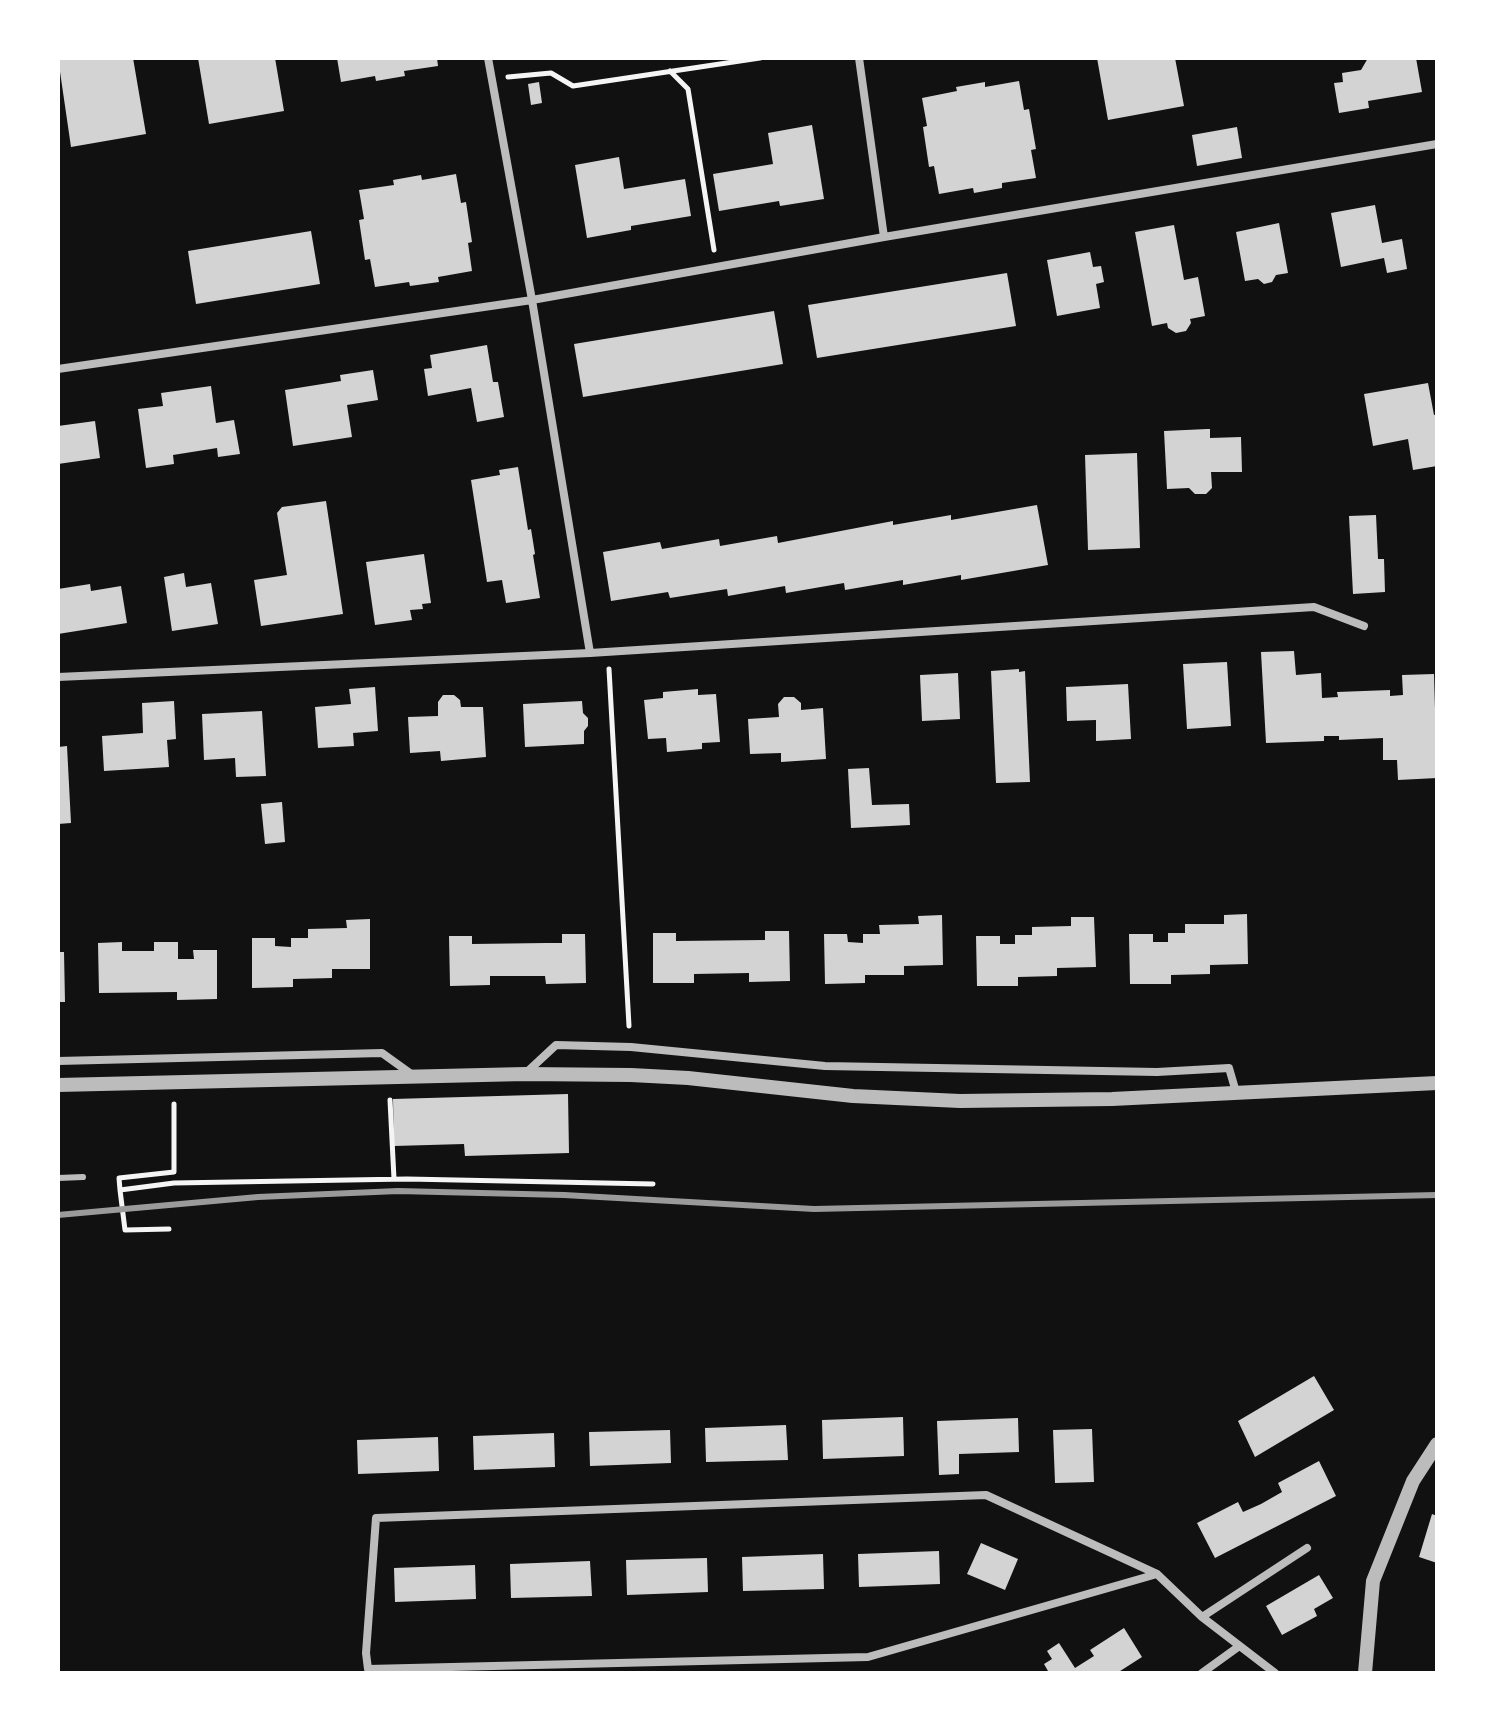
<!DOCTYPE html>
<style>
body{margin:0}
#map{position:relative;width:1495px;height:1731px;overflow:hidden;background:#111;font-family:"Exo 2",sans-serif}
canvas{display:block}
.frame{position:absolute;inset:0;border:60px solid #fff;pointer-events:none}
</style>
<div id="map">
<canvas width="1495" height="1731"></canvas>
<div class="frame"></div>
</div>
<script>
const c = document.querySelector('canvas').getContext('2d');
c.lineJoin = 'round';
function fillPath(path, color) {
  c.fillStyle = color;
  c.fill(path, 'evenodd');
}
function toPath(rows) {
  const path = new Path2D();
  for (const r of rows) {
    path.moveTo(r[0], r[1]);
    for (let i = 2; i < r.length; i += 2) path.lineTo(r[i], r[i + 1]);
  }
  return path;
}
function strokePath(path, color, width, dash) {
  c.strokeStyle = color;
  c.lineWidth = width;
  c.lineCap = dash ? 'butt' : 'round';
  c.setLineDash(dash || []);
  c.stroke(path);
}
const building = toPath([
 [58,58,133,58,146,134,71,147],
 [198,58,275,58,284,111,209,124],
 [337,58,437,58,438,66,404,71,405,76,376,81,375,76,341,82],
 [1097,58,1175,58,1184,106,1108,120],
 [1368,58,1416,58,1422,92,1368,101,1369,108,1339,113,1334,83,1343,82,1342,73,1361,70],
 [1019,81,1024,110,1029,109,1036,149,1031,150,1036,178,1002,183,1002,188,974,193,973,188,939,194,934,166,929,167,923,127,927,126,922,98,957,91,956,87,985,82,985,87],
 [539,82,542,103,531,105,528,84],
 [812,125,824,199,780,206,779,201,719,211,713,174,773,164,768,133],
 [1237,127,1242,158,1197,166,1192,135],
 [619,157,624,189,685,179,691,216,631,226,631,230,587,238,575,165],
 [456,174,461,203,466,202,472,242,468,243,472,271,438,277,439,282,410,286,409,282,375,287,370,259,365,260,359,220,364,219,359,190,394,185,393,180,421,175,422,180],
 [1375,205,1382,243,1402,239,1407,269,1387,273,1384,258,1341,267,1331,213],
 [1279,223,1288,273,1276,275,1272,282,1264,284,1258,279,1245,281,1236,232],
 [1174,225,1184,280,1198,277,1205,316,1190,319,1191,323,1186,331,1176,333,1168,328,1167,323,1152,326,1135,232],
 [311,231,320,284,196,304,188,251],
 [1090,252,1093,267,1101,266,1104,282,1096,284,1100,308,1057,316,1047,260],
 [1007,273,1016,326,817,358,808,305],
 [774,311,783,364,583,397,574,344],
 [487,345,493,382,498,382,504,417,477,422,471,388,428,396,424,369,432,368,430,355],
 [373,370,378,400,347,405,352,437,293,446,285,390,341,381,340,375],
 [1428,383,1434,415,1437,414,1437,466,1413,470,1408,439,1373,446,1364,394],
 [211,386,216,423,234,420,240,454,218,457,217,448,173,455,174,464,146,468,138,409,163,406,161,393],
 [95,421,100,458,58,464,58,426],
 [1207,429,1210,429,1210,438,1241,437,1242,472,1211,472,1212,488,1206,494,1195,494,1189,488,1167,489,1164,431],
 [1137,453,1140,548,1088,550,1085,455],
 [518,467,528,530,531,529,535,554,533,555,540,598,506,603,502,580,487,582,471,480,500,475,499,470],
 [326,501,343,614,261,626,254,580,287,575,277,513,282,507],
 [1037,505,1048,565,961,580,961,575,903,585,903,580,845,590,844,583,786,593,785,586,728,596,727,589,670,598,668,592,611,601,603,552,660,542,662,549,719,539,720,546,777,536,778,543,893,521,893,525,951,515,951,520],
 [1376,515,1378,559,1384,559,1385,592,1353,594,1349,516],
 [424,554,431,603,422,604,423,609,410,610,412,620,375,625,366,562],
 [184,573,186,587,211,583,218,624,172,631,164,577],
 [90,584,91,591,121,586,127,623,58,634,58,589],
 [1294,651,1296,675,1321,673,1322,698,1338,697,1337,692,1390,690,1390,696,1403,695,1402,675,1434,674,1437,778,1398,780,1397,760,1383,760,1383,738,1339,740,1339,736,1324,736,1324,741,1266,743,1261,652],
 [1227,662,1231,726,1187,729,1183,664],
 [1019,669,1019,672,1025,671,1030,782,996,783,991,671],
 [958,673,960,719,922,721,920,675],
 [1128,684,1131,739,1096,741,1096,720,1067,721,1066,687],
 [375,687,378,731,353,733,354,746,318,748,315,707,351,704,349,689],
 [698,689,698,695,716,694,720,742,702,743,702,749,667,752,666,738,648,739,644,700,663,698,663,692],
 [443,695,454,695,460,700,461,707,483,707,486,757,441,761,440,751,410,753,408,717,438,716,438,702],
 [784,697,794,697,801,703,801,710,823,708,826,759,781,762,781,753,750,754,748,719,779,717,778,704],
 [174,701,176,739,167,740,169,767,104,771,102,736,143,733,142,703],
 [582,701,583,713,588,718,588,726,584,731,584,744,525,747,523,704],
 [262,711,266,776,236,777,235,758,204,760,202,714],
 [67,746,71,823,58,824,58,747],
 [869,768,872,805,909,804,910,825,851,828,848,769],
 [282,802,285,842,265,844,261,804],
 [1247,914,1248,964,1210,965,1210,974,1171,975,1171,984,1130,984,1129,934,1153,934,1153,942,1168,942,1168,933,1185,933,1185,924,1224,924,1224,915],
 [942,915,943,965,904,966,904,975,865,975,865,983,825,984,824,934,847,934,848,942,863,943,863,934,880,934,879,925,919,924,918,916],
 [1071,917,1094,917,1096,967,1057,968,1057,976,1018,977,1018,986,977,986,976,936,1000,936,1000,944,1015,944,1015,935,1032,935,1032,927,1071,926],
 [370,919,370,969,332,969,332,978,293,979,293,987,252,988,252,938,275,938,275,946,291,947,291,938,308,938,308,929,347,928,346,920],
 [765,931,789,931,790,981,749,982,749,973,694,974,694,983,653,983,653,933,676,933,676,941,765,940],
 [562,934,585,934,586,983,546,984,545,976,490,976,490,985,450,986,449,936,472,936,472,944,546,943,562,943],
 [122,942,122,951,154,951,154,942,178,942,178,959,194,959,193,950,217,950,217,999,177,1000,177,992,99,993,98,943],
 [58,952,64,952,65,1002,58,1002],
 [568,1094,569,1153,465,1156,464,1144,394,1146,393,1099],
 [1314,1376,1334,1410,1255,1457,1238,1421],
 [903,1417,904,1456,823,1459,822,1420],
 [1018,1418,1019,1452,959,1454,959,1474,939,1475,937,1421],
 [786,1425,788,1460,706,1462,705,1428],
 [1092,1429,1094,1482,1055,1483,1053,1430],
 [670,1430,671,1463,590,1466,589,1432],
 [554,1433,555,1467,474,1470,473,1436],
 [438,1437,439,1471,358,1474,357,1440],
 [1319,1461,1336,1496,1215,1558,1197,1523,1238,1502,1243,1512,1261,1504,1282,1492,1278,1483],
 [1432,1514,1437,1516,1437,1563,1419,1557],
 [981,1543,1018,1559,1005,1590,967,1574],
 [939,1551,940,1584,859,1587,858,1554],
 [823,1554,824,1589,743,1591,742,1557],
 [707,1558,708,1592,627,1595,626,1560],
 [590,1561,592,1596,511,1598,510,1564],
 [475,1565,476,1599,395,1602,394,1568],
 [1319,1575,1333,1598,1314,1609,1317,1616,1282,1635,1266,1606],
 [1124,1628,1142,1657,1117,1673,1045,1673,1048,1671,1044,1664,1052,1659,1047,1651,1059,1643,1075,1668,1094,1656,1090,1650]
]);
const path = toPath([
 [670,71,688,89,714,250],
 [508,77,551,73,573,86,760,58],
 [609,669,629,1026],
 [390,1100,394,1179],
 [120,1190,119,1178,174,1172,174,1104],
 [169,1229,125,1230,120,1190,174,1183,407,1179,653,1184]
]);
const service = toPath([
 [58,1178,83,1177]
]);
const minor = toPath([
 [488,58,532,300,590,653],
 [859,58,884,237],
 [58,369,532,300,884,237,1437,144],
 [58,677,590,653,1314,607,1364,626],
 [58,1061,382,1053,414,1076],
 [527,1072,556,1045,631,1047,825,1066,1157,1072,1229,1068,1236,1092],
 [1157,1574,868,1657,368,1669,366,1653,376,1518,986,1495,1157,1574,1202,1617,1275,1673],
 [1202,1617,1307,1548],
 [1202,1673,1238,1647]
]);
const tertiary = toPath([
 [58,1085,525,1074,631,1075,688,1078,853,1096,960,1101,1112,1099,1437,1083],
 [1365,1673,1373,1581,1413,1481,1437,1444]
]);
const rail = toPath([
 [58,1215,258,1197,398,1191,564,1195,814,1209,1437,1195]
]);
fillPath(building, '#d3d3d3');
strokePath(path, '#f5f5f5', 5);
strokePath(service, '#bcbcbc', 6);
strokePath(minor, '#bcbcbc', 8);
strokePath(tertiary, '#bcbcbc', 14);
strokePath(rail, '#9a9a9a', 6);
</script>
